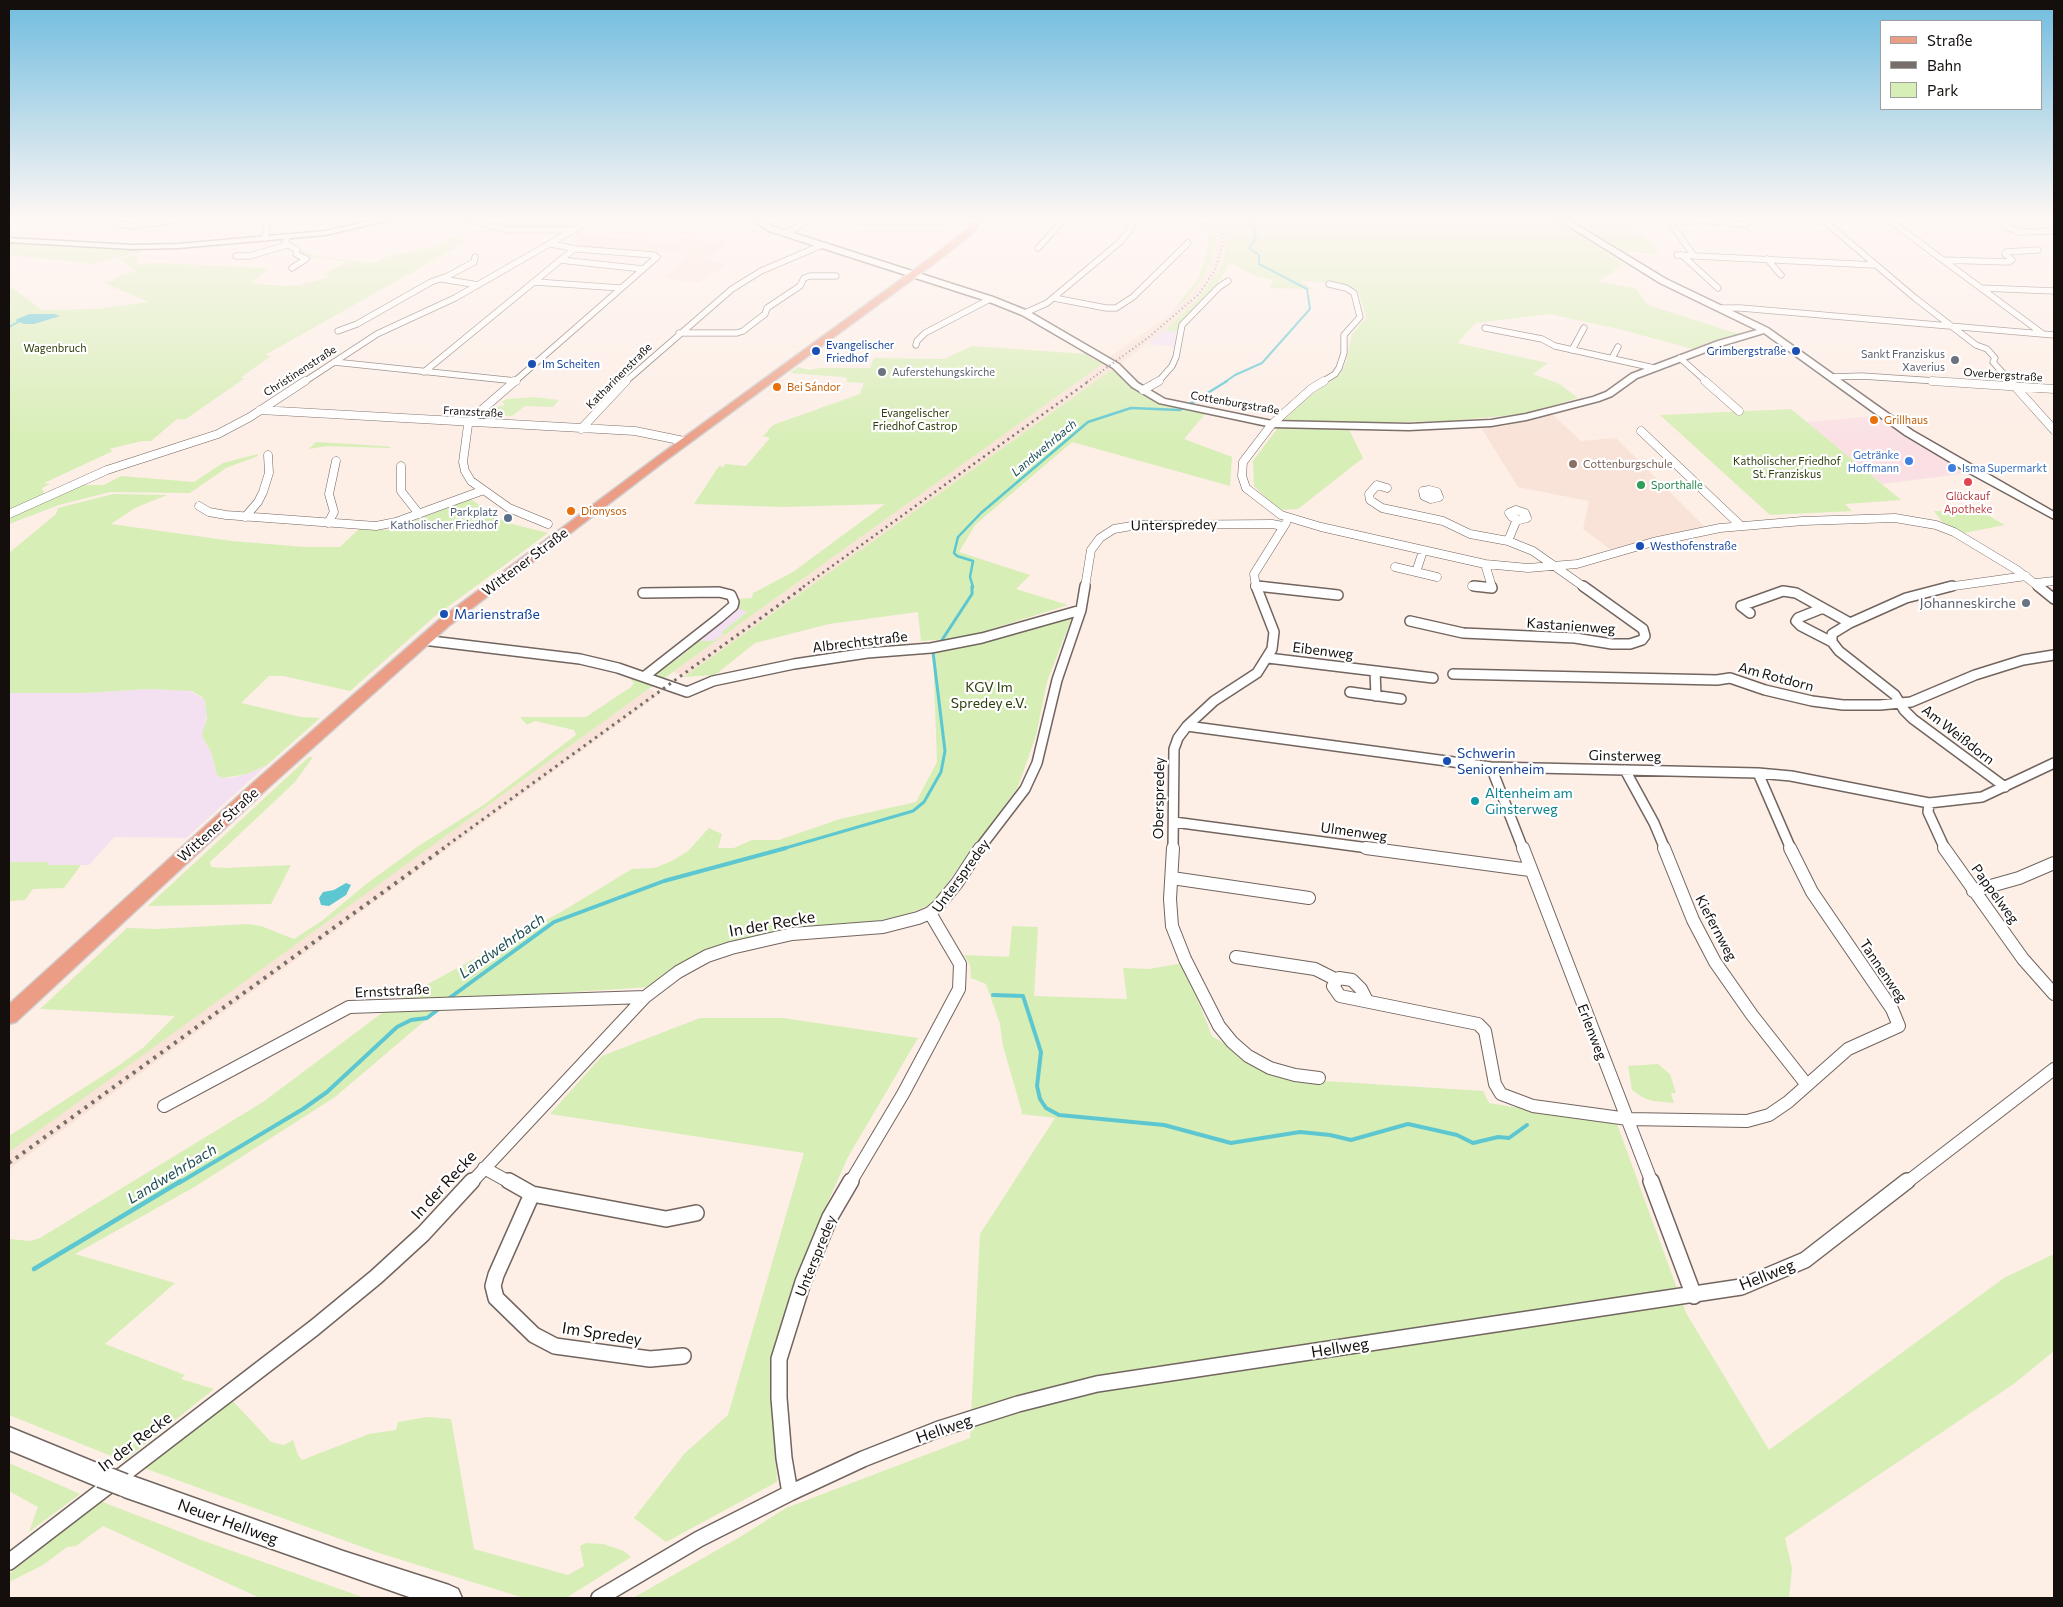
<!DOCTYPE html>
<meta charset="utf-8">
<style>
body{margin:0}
#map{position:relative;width:2063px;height:1607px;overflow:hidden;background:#fdeee6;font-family:Commissioner,sans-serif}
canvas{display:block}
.frame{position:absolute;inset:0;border:10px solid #140f0d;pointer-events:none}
.legend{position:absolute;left:1880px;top:20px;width:162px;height:90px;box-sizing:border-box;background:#fff;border:1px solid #a19f9e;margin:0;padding:6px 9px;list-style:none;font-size:15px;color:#140f0d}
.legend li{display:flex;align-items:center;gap:10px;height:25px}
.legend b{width:25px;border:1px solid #a19f9e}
</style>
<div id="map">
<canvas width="2063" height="1607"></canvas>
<div class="frame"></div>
<ul class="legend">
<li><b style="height:6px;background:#eb9e85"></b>Straße</li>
<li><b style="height:6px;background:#776e69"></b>Bahn</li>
<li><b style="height:14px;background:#d7eeb6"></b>Park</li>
</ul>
</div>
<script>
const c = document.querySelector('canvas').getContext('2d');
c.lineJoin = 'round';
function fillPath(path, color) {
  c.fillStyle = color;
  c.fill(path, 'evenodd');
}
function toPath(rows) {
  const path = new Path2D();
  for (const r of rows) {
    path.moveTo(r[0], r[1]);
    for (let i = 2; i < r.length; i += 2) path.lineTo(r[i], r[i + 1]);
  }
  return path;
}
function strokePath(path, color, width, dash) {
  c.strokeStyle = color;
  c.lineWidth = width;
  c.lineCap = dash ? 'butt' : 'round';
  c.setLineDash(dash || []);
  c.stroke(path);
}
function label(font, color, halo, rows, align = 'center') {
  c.font = font + ' Commissioner,sans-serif';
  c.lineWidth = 4.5;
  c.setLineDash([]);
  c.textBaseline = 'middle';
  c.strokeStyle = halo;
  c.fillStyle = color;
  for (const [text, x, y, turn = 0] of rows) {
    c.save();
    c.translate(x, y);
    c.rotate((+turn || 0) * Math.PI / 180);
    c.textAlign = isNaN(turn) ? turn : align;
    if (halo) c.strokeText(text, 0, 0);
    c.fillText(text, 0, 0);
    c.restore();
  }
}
const commercial = toPath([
 [1875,416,1968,473,1882,484,1807,422]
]);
const industrial = toPath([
 [1165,330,1176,332,1174,347,1150,344,1151,343,1149,342],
 [735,607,748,611,723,632,724,634,713,641,695,641],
 [148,689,188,690,204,699,207,712,203,739,211,752,216,772,220,777,231,778,247,774,267,765,186,838,114,837,89,865,46,865,48,862,9,862,9,693,86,693]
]);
const built = toPath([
 [1215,220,1224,220,1227,234,1226,248,1217,273,1205,292,1165,330,1120,364,1108,358,1165,318,1194,290,1207,272,1214,254,1217,238],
 [576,235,677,242,680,238,727,242,726,245,711,256,576,246,574,238],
 [689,255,709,257,705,259,727,265,699,283,664,278],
 [1105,362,1114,368,684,677,673,672],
 [1552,414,1581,441,1616,438,1705,527,1610,549,1583,529,1589,501,1518,487,1482,429,1506,426],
 [649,689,660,694,9,1169,9,1151]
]);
const green = toPath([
 [858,220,946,220,942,221,941,224,951,227,856,227],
 [1184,220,1188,222,1215,220,1216,246,1211,262,1203,278,1187,298,1174,309,1198,279,1207,252,1208,238,1206,227,1198,223,1185,223],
 [1224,220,1554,220,1577,232,1623,264,1598,282,1635,288,1648,305,1748,337,1707,353,1619,329,1549,314,1476,323,1457,343,1548,363,1533,374,1560,384,1578,398,1530,412,1503,416,1446,421,1346,423,1363,458,1298,509,1279,510,1254,486,1253,461,1283,421,1306,399,1340,375,1346,362,1352,334,1366,318,1358,290,1333,283,1304,281,1302,282,1313,289,1270,288,1273,280,1256,276,1230,263,1214,290,1182,322,1176,332,1165,330,1197,300,1217,273,1224,258,1227,242],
 [1572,220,1628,220,1628,226,1649,241,1659,254,1625,252,1584,225],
 [455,236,466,242,265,355,271,356,240,378,245,378,186,419,177,419,151,441,142,441,109,449,113,451,44,483,50,484,42,488,44,493,41,496,76,485,104,485,121,476,194,482,223,463,258,454,258,456,226,468,190,493,110,492,59,505,9,524,9,290,13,288,42,310,97,309,149,302,104,283,114,280,113,278,136,271,119,259,137,255,139,264,159,263,269,268,251,283,283,286,299,285,331,277,326,273,347,262,321,258,309,259,303,256,307,253,299,253,301,250,318,256,374,263,395,254,435,247],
 [9,242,141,249,142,251,95,264,9,255],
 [972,346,1086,354,1096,361,1098,359,1105,362,663,679,654,676,653,673,666,662,676,660,689,650,684,650,696,641,713,641,723,635,722,632,747,612,735,607,737,599,752,598,753,593,757,591,793,572,885,504,782,507,694,504,719,466,724,467,725,464,746,466,770,438,763,436,773,425,860,394,864,383,846,382,847,378,842,377,790,373,798,367,810,370,818,368,870,368,874,358,944,359],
 [1114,368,1123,378,1148,397,1164,404,1206,413,1184,439,1232,457,1230,486,1072,442,975,525,959,552,1030,575,1016,589,1068,605,963,638,921,641,918,612,829,624,755,643,715,675,684,677],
 [533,397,559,400,553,407,525,406,512,416,492,415,497,407,505,405,502,401,507,399],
 [1791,409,1807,422,1901,500,1845,504,1852,511,1770,515,1660,415],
 [316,442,382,446,391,447,389,448,327,446,309,449],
 [113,494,167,495,135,508,111,524,232,541,305,547,340,547,360,528,389,530,471,499,494,516,508,523,548,533,434,617,350,691,283,676,269,676,241,703,301,717,320,718,267,765,247,774,223,778,217,775,211,752,203,738,202,734,207,718,205,701,202,697,192,691,148,689,86,693,9,693,9,553,56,514,58,508],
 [1934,511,1982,512,2005,525,1964,533,1943,523],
 [1072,617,1047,682,1036,735,1018,787,932,904,907,914,882,920,765,934,732,943,650,987,449,1000,335,1097,196,1186,75,1254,175,1283,105,1344,185,1375,181,1379,214,1389,124,1461,9,1415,9,1239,30,1241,40,1238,263,1102,402,998,561,912,632,869,654,868,672,861,688,851,709,828,722,834,718,848,734,848,752,840,779,840,840,819,916,802,937,762,933,651],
 [632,678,657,683,9,1152,9,1136,121,1064,144,1047,175,1016,40,1009,127,928,157,929,247,924,261,926,294,939,323,920,365,885,417,847,485,804,576,735,574,730,535,721,527,725,520,717,586,717,631,687,634,683,630,679],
 [309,757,313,757,295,782,210,862,211,867,226,868,291,865,271,904,148,906],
 [9,862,49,862,47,865,81,865,64,888,33,889,25,900,9,901],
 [1012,926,1038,927,1034,996,1127,999,1123,968,1149,969,1183,963,1212,1036,1274,1075,1324,1081,1483,1091,1489,1103,1617,1124,1686,1313,1769,1450,2004,1278,2054,1254,2054,1351,2015,1383,1785,1538,1792,1568,1789,1598,633,1598,740,1537,786,1508,970,1438,980,1234,1055,1118,1021,1114,1022,1112,1003,1046,1000,1024,986,984,971,978,970,965,964,955,1009,957],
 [700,1018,783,1018,918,1038,848,1157,813,1235,772,1369,777,1482,666,1542,634,1518,685,1453,728,1415,804,1153,550,1114,602,1056],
 [1658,1064,1670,1074,1676,1093,1671,1093,1674,1103,1653,1101,1642,1097,1632,1090,1628,1066],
 [230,1398,271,1442,284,1445,293,1440,298,1455,302,1460,369,1434,396,1430,398,1422,427,1417,451,1419,474,1549,568,1575,584,1566,580,1546,586,1543,603,1544,624,1551,631,1557,566,1598,524,1598,379,1553,141,1467],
 [9,1463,62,1486,80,1494,29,1532,38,1507,9,1491],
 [100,1501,204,1541,365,1598,260,1598,103,1526,76,1546,67,1547,43,1565,9,1582,9,1574]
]);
const water = toPath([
 [29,314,54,314,60,316,34,324,24,324,15,320],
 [346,883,351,885,346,895,329,906,321,905,319,898,323,892,334,890]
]);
const streamFar4 = toPath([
 [9,327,18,322],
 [1225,382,1235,375,1262,363,1310,309,1307,289,1259,264,1259,255,1249,248,1256,238,1254,227,1250,223]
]);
const streamFar3 = toPath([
 [973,587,970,577,973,561,957,556,954,553,958,537,981,513,1088,422,1131,408,1180,410,1227,381]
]);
const streamFar2 = toPath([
 [940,643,972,594,972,586],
 [782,849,913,811,924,802,941,772,945,751,933,652]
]);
const streamFar1 = toPath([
 [993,995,1023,996,1041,1052,1037,1086,1040,1099,1046,1108,1059,1115,1164,1125,1231,1143,1300,1132,1330,1135,1351,1140,1408,1124,1457,1135,1473,1143,1498,1137,1509,1138,1527,1125],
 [448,999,554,922,664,881,786,848],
 [179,1183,303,1109,327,1092,397,1027,411,1020,427,1018,440,1008]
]);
const stream = toPath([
 [34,1269,181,1181]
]);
const streetFar4 = toPath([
 [112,220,119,224,134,226,174,220],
 [468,220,509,230,575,230],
 [1823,220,1915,298,1976,345,1987,349,1995,358,1993,362,2011,382],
 [1889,220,2043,334],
 [1993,220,2018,232,2054,231],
 [1711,221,1746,225],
 [9,222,16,220],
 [784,233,799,227,805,220],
 [287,237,285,243,297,250,296,254,306,259,292,268],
 [265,238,268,220],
 [1038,248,1064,220],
 [1677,255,1874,265],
 [1682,255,1718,288],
 [236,256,250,256,287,245],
 [1694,256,1670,222,1711,220],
 [1767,259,1781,275],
 [560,260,643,269],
 [1943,260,2008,262,2012,260,2005,254,2006,252,2038,250],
 [442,279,478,285],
 [535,282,621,288],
 [1981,288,2054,291],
 [1054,298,1106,308,1116,308,1133,297,1188,243],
 [1720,308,1741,308,2054,335],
 [1025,313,1047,303,1120,242,1129,231,1134,220],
 [1485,328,1542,339,1555,346,1654,368],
 [338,331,357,324,431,282,448,276,474,262,475,257],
 [679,333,737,333,743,331,765,314,767,308,800,286,804,278,810,276,836,276],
 [916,345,917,341,925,333,990,299],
 [1572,350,1584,328],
 [1612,358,1618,347],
 [1680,358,1707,382],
 [334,362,516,381],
 [424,372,574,249],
 [1830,377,1862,376,1951,382],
 [304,382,377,334,455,298,591,220],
 [514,382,657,257,654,255,577,249,551,244],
 [625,382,732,289,761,271,822,245],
 [1158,382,1172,366,1176,357,1182,325,1219,287,1228,281],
 [1322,382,1335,374,1339,368,1344,353,1344,335,1360,317,1354,293,1346,288,1329,284]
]);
const streetFar3 = toPath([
 [514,381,516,381],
 [515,381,477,414,468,425,463,462,465,471,471,481,509,508,548,524],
 [1324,381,1311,389,1272,424,1243,462,1242,476,1246,488,1281,515,1321,527,1485,564,1528,568,1577,564,1653,542,1720,528,1803,521,1895,518,1936,525,1954,532,2017,570,2039,587],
 [1705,381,1739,411],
 [1932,381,2054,389],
 [2010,381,2054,430],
 [1143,390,1159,381],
 [260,410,635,431,684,441],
 [581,429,626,381],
 [1641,431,1741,526],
 [401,466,401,491,419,514],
 [1387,488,1377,485,1369,494,1370,500,1382,508,1443,521,1470,534,1508,541,1533,551,1584,587],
 [1429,490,1437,492,1439,497,1431,499,1424,496,1423,491,1429,490],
 [199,506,209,512,226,515,376,526,396,522,484,490],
 [1516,510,1525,513,1527,518,1519,520,1512,517,1509,513,1516,510],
 [9,514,107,470,218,434,250,417,305,381],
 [245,517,258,502,263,492,269,473,268,455],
 [328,523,334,512,329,494,336,461],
 [1508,541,1517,519],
 [1485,564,1492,587],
 [1395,567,1437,577],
 [1416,572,1423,551],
 [2036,583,2054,581],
 [1255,586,1268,587],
 [1472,586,1487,587],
 [1085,587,1091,550,1100,538,1114,529,1137,525,1272,524,1283,526],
 [1256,587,1254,574,1286,523],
 [1947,587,2026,576]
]);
const streetFar2 = toPath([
 [1257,586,1338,595],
 [1474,586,1492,588,1491,586],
 [1952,586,1906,598,1850,623,1832,634,1832,642,1839,651,1895,695,1904,710,1913,719,2005,787],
 [2038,586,2054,599],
 [643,593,719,592,731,595,734,602,733,606,719,618,645,676],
 [1823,608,1798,618,1796,621,1801,626,1832,642],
 [1750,613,1741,606,1783,591,1796,593,1850,623],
 [1410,621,1463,633,1575,638,1612,644,1630,644,1642,640,1645,636,1643,629,1583,586],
 [423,640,580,659,618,668,687,692,713,681,794,664,867,653,931,648,982,638,1081,610],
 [1268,658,1433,678],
 [1375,671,1376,696],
 [1453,674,1717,680,1730,678,1765,690,1812,701,1843,705,1880,705,1911,702,1975,675,2023,660,2054,655],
 [1350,692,1401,699],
 [1187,726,1491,767,1758,773,1791,776,1929,803,1982,797,2054,763],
 [1491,767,1523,849],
 [1625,770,1654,823,1665,849],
 [1758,773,1791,849],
 [1929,803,1928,812,1945,849],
 [1174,822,1376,849],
 [979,849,1025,789,1037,763,1057,680,1081,610,1085,586],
 [1173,849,1174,749,1178,738,1187,726,1214,701,1257,673,1272,649,1274,632,1256,586]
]);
const streetFar1 = toPath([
 [1173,848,1170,899,1172,926,1185,959,1219,1026,1232,1042,1248,1056,1270,1068,1295,1075,1319,1078],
 [1366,848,1530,870],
 [1523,848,1652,1183],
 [1664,848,1693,920,1715,962,1752,1015,1807,1085],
 [1944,848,2023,959,2054,994],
 [1172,878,1309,898],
 [1973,891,2019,878,2054,863],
 [1236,957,1315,969,1337,980],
 [1367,1001,1361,989,1352,980,1339,978,1333,986,1340,996,1478,1024,1485,1031,1495,1084,1501,1094,1533,1106,1628,1119,1747,1121,1769,1115,1788,1102,1848,1049,1899,1026,1892,1009,1812,892,1790,848],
 [164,1106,349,1007,645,997],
 [484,1168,511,1183],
 [471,1183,645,997,678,972,707,956,731,948,792,934,883,927,918,918,930,913,938,906,957,883,980,848],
 [850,1183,903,1094,959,989,960,964,930,913],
 [1906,1183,2054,1069]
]);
const street = toPath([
 [509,1181,532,1194,666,1219,696,1213],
 [1651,1181,1694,1296],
 [532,1194,496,1275,493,1286,496,1298,534,1335,555,1346,650,1359,683,1356],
 [790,1493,784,1458,779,1398,779,1359,803,1282,830,1217,851,1181],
 [9,1562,314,1328,376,1277,423,1234,472,1181],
 [599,1598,699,1539,790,1493,863,1459,939,1429,1018,1404,1097,1384,1741,1287,1805,1260,1907,1181]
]);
const secondary = toPath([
 [375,220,390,220,325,235,178,248,132,249,9,242,9,238,132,245,178,244,325,231,375,220],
 [752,220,762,220,775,227,993,297,1028,311,1119,364,1138,383,1165,399,1272,421,1409,424,1491,420,1526,414,1593,397,1606,392,1631,374,1718,341,1757,330,1660,283,1559,220,1569,220,1666,279,1768,328,1913,431,2054,512,2054,519,1962,469,1905,435,1764,333,1724,345,1637,378,1612,396,1599,401,1526,420,1491,426,1409,430,1272,427,1159,403,1132,387,1113,368,1022,315,987,301,769,231,752,220],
 [9,1427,109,1468,113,1476,109,1484,101,1488,9,1450,9,1427],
 [124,1473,343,1551,449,1585,458,1589,462,1598,412,1598,124,1497,116,1493,112,1485,116,1477,124,1473]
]);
const primary = toPath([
 [974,220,982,220,973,233,943,257,665,461,450,625,268,788,16,1022,9,1024,9,1004,256,780,440,619,657,457,937,253,967,229,974,220]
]);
const railFar3 = toPath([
 [1087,382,1149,337,1199,294,1215,270,1223,243,1221,220]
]);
const railFar2 = toPath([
 [803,587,1089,381]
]);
const railFar1 = toPath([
 [442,849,805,586]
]);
const rail = toPath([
 [9,1163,444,848]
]);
const secondaryBridge = toPath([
 [101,1476,124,1485]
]);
const markers = [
 [816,351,5,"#1a4fb4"],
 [1796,351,5,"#1a4fb4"],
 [1955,360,5,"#6b7280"],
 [532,364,5,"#1a4fb4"],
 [882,372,5,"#6b7280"],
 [777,387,5,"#e8710a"],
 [1874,420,5,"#e8710a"],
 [1909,461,5,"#3f7fe0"],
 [1573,464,5,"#8d6e63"],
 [1952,468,5,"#3f7fe0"],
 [1968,482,5,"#e0444e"],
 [1641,485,5,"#2e9e5b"],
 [571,511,5,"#e8710a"],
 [508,518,5,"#5c6f8a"],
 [1640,546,5,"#1a4fb4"],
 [2026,603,5,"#6b7280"],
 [444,614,5,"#1a4fb4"],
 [1447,761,5,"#1a4fb4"],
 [1475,801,5,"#0f9aa8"]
];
const farTransitnames = [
 ["Evangelischer",826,345],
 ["Friedhof",826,358],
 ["Grimbergstraße",1786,351,"right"],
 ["Im Scheiten",542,364],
 ["Westhofenstraße",1650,546]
];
const farParknames = [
 ["Wagenbruch",55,348],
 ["Evangelischer",915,413],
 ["Friedhof Castrop",915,426],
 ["Katholischer Friedhof",1787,461],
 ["St. Franziskus",1787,474]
];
const farWorshipnames = [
 ["Sankt Franziskus",1945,354],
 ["Xaverius",1945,367],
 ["Auferstehungskirche",892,372,"left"]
];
const farStreetnames = [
 ["Christinenstraße",300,371,-33],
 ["Overbergstraße",2003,375,4],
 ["Katharinenstraße",619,376,-45],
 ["Cottenburgstraße",1235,403,10],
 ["Franzstraße",473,412,3]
];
const farFoodnames = [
 ["Bei Sándor",787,387],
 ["Grillhaus",1884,420],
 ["Dionysos",581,511]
];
const farShopnames = [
 ["Getränke",1899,455],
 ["Hoffmann",1899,468],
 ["Isma Supermarkt",1962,468,"left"]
];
const farEducationnames = [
 ["Cottenburgschule",1583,464]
];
const farLeisurenames = [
 ["Sporthalle",1651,485]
];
const farHealthnames = [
 ["Glückauf",1968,496],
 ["Apotheke",1968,509]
];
const farServicenames = [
 ["Parkplatz",498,512],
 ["Katholischer Friedhof",498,525]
];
const farWaternames = [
 ["Landwehrbach",1044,448,-40]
];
const streetNames = [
 ["Unterspredey",1174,525,-1],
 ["Wittener Straße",525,562,-37],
 ["Kastanienweg",1571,626,4],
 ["Albrechtstraße",860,642,-7],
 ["Eibenweg",1323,651,7],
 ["Am Rotdorn",1776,677,15],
 ["Am Weißdorn",1958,735,38],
 ["Ginsterweg",1625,756,1],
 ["Oberspredey",1159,798,-89],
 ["Wittener Straße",218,825,-42],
 ["Ulmenweg",1354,832,8],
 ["Unterspredey",961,876,-54],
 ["Pappelweg",1995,894,54],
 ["Kiefernweg",1716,928,62],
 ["Tannenweg",1883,971,56],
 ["Ernststraße",392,991,-3],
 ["Erlenweg",1592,1032,69],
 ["Unterspredey",816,1256,-68]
];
const worshipNames = [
 ["Johanneskirche",2016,603]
];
const transitNames = [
 ["Marienstraße",454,614],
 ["Schwerin",1457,753],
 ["Seniorenheim",1457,769]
];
const parkNames = [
 ["KGV Im",989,687],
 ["Spredey e.V.",989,703]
];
const cultureNames = [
 ["Altenheim am",1485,793],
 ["Ginsterweg",1485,809]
];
const waterNames = [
 ["Landwehrbach",502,946,-35],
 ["Landwehrbach",172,1174,-31]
];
const nearStreetnames = [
 ["In der Recke",772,924,-10],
 ["In der Recke",444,1185,-47],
 ["Hellweg",1767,1275,-22],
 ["Im Spredey",602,1334,9],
 ["Hellweg",1340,1348,-9],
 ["Hellweg",944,1429,-19],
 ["In der Recke",135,1442,-37],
 ["Neuer Hellweg",228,1522,20]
];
fillPath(commercial, '#fae0e4');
fillPath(industrial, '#f3e1f2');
fillPath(built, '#f9e2d7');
fillPath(green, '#d7eeb6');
fillPath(water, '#5dc7d1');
strokePath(streamFar4, '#5dc7d1', 2);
strokePath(streamFar3, '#5dc7d1', 2.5);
strokePath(streamFar2, '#5dc7d1', 3);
strokePath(streamFar1, '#5dc7d1', 4);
strokePath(stream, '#5dc7d1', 4.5);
strokePath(streetFar4, '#72655f', 7);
strokePath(streetFar3, '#72655f', 9);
strokePath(streetFar2, '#72655f', 12);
strokePath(streetFar1, '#72655f', 14);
strokePath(street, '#72655f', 18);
strokePath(secondary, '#72655f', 3);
strokePath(primary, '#d0cfcf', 3);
strokePath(streetFar4, '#fff', 5.5);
strokePath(streetFar3, '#fff', 8);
strokePath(streetFar2, '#fff', 9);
strokePath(streetFar1, '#fff', 12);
strokePath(street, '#fff', 15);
fillPath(secondary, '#fff');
fillPath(primary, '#eb9e85');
strokePath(railFar3, '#776e69', 2, [1, 3]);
strokePath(railFar2, '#776e69', 2.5, [2, 4]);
strokePath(railFar1, '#776e69', 3, [2.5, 4.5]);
strokePath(rail, '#776e69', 4, [3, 5.5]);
strokePath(secondaryBridge, '#72655f', 25, []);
strokePath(secondaryBridge, '#fff', 22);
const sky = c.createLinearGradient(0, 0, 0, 445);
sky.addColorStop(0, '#70bcdf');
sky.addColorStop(0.49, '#fef7f4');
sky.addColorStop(1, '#fef7f400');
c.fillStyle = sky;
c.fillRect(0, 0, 2063, 445);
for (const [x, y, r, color] of markers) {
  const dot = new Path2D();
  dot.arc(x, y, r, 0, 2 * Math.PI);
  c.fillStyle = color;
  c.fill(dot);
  strokePath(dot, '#fff', 2);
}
label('11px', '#164399', '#fff', farTransitnames, 'left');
label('11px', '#2d3e0a', '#fff', farParknames);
label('11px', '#5b616d', '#fff', farWorshipnames, 'right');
label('11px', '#140f0d', '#fff', farStreetnames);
label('11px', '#c56008', '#fff', farFoodnames, 'left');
label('11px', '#366cbe', '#fff', farShopnames, 'right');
label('11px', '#785e54', '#fff', farEducationnames, 'left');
label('11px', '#27864d', '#fff', farLeisurenames, 'left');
label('11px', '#be3a42', '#fff', farHealthnames);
label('11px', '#4e5e75', '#fff', farServicenames, 'right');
label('italic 12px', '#204f54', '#fff', farWaternames);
label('14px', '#140f0d', '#fff', streetNames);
label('14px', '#5b616d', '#fff', worshipNames, 'right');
label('14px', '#164399', '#fff', transitNames, 'left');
label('14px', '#2d3e0a', '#fff', parkNames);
label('14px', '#0d838f', '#fff', cultureNames, 'left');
label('italic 15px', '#204f54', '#fff', waterNames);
label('16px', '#140f0d', '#fff', nearStreetnames);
</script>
